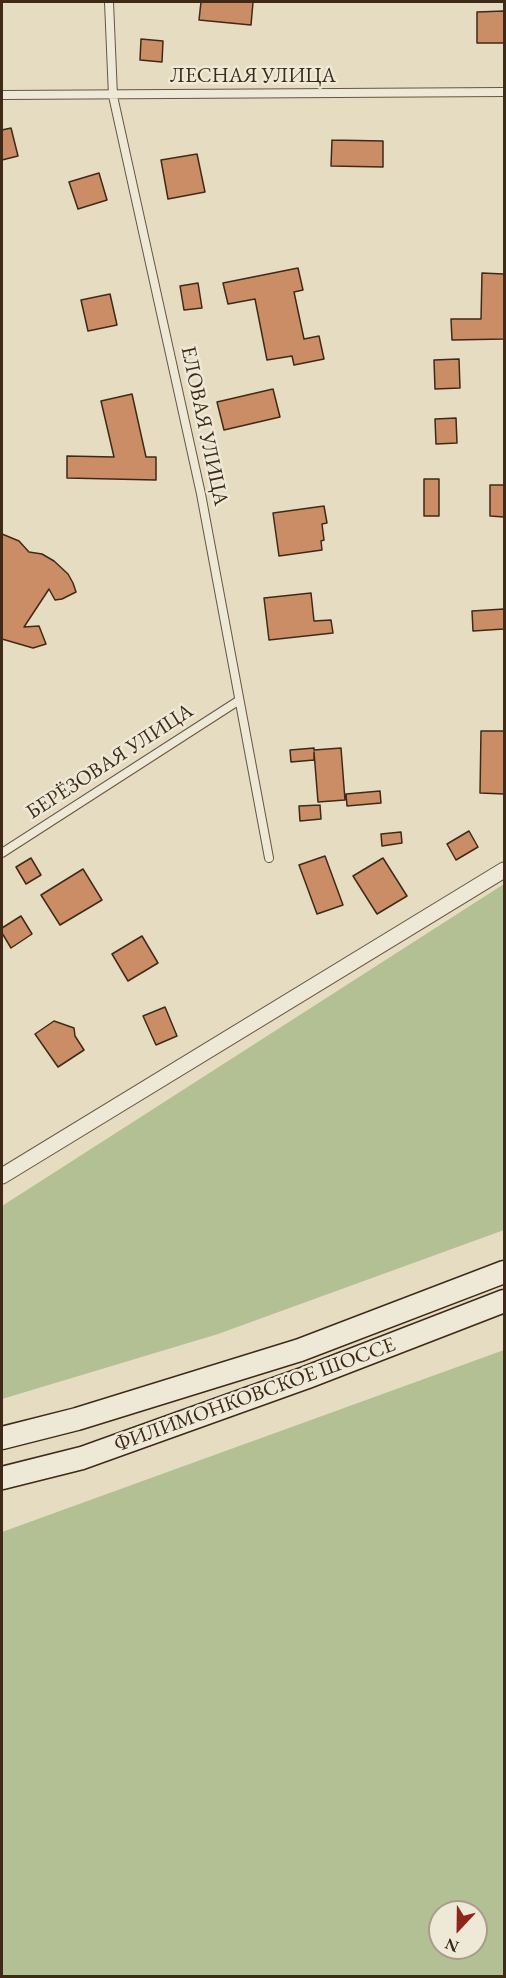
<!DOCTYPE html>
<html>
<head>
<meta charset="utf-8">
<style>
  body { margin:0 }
  #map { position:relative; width:506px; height:1978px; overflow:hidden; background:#e5dcc1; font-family:"EB Garamond",serif }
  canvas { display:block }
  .frame { position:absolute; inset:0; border:3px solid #3f2a18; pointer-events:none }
  .north { position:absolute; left:428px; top:1900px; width:60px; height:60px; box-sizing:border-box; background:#eee8d7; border:2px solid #a89c8b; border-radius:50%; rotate:202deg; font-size:16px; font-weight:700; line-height:24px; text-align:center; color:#3f2a18 }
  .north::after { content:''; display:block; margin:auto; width:21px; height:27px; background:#8f2418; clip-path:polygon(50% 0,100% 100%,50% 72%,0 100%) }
</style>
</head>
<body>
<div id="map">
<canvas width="506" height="1978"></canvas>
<div class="frame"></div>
<div class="north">N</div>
</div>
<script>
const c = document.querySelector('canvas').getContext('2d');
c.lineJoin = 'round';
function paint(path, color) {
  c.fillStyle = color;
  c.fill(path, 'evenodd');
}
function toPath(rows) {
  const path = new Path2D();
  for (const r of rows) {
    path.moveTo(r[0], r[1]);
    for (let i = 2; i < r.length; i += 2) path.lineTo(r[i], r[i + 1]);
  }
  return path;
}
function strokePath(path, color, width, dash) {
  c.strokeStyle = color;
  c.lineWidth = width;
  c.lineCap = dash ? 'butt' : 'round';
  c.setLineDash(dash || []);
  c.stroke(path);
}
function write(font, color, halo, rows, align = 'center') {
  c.font = font + ' "EB Garamond",serif';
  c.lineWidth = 5;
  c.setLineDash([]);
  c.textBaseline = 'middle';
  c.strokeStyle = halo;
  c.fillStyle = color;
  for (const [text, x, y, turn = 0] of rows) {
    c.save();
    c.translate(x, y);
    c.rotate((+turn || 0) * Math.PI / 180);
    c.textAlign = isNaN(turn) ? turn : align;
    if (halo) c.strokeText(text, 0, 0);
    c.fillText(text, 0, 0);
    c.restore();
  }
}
paint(toPath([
  [504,884,504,1230,218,1334,2,1399,2,1206],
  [504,1350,504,1976,2,1976,2,1532],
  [440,1912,476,1912,476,1948,440,1948]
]), '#b3c094');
const building = toPath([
  [201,2,253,2,251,25,199,20,201,2],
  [504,11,504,43,477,43,477,12,504,11],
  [141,39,163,41,162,62,140,60,141,39],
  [11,128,18,156,2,160,2,130,11,128],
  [332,140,383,141,383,167,331,166,332,140],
  [197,154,205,192,168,199,161,160,197,154],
  [99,173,107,200,78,209,69,182,99,173],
  [298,268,303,290,294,292,304,339,319,336,324,359,294,365,292,356,267,360,255,299,228,304,223,283,298,268],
  [482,273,504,274,504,339,452,340,451,319,481,319,482,273],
  [198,283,202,308,184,310,180,286,198,283],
  [110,294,117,325,88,331,81,300,110,294],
  [459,359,460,388,435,389,434,360,459,359],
  [273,389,280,417,224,430,217,402,273,389],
  [132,394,146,457,156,457,156,480,67,478,67,456,114,457,101,401,132,394],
  [456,418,457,443,436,444,435,419,456,418],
  [424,479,439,479,439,516,424,516,424,479],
  [490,485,504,485,504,517,490,516,490,485],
  [324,506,327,523,322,524,324,540,321,541,322,550,279,556,273,513,324,506],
  [2,534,19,541,29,552,42,554,54,561,68,574,73,583,76,592,62,599,55,600,49,589,24,627,39,626,46,644,33,648,2,639,2,534],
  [311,593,314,621,331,620,333,633,269,640,264,598,311,593],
  [504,609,504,629,473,631,472,611,504,609],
  [481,731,504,731,504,794,480,793,481,731],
  [314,748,314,750,341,748,345,800,318,802,314,752,314,760,291,762,290,750,314,748],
  [380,791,381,803,347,806,346,794,380,791],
  [320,805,321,819,300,821,299,806,320,805],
  [469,831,478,847,456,860,447,844,469,831],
  [401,832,402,843,382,846,381,834,401,832],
  [325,856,343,905,317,914,299,865,325,856],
  [31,858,41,875,26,884,16,867,31,858],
  [383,858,407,896,377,914,353,876,383,858],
  [83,869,102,900,60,925,41,895,83,869],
  [21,916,32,934,11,948,2,933,2,928,21,916],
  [142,936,158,963,128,981,112,954,142,936],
  [165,1007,177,1036,156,1045,143,1016,165,1007],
  [54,1021,74,1028,75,1036,84,1050,58,1067,35,1034,54,1021]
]);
paint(building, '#ca8d66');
strokePath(building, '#3f2a18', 1.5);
const lane = toPath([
  [109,2,113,96,201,494,269,858],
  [2,95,504,92],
  [2,853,238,701]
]);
const street = toPath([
  [2,1176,504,870]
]);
const secondary = toPath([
  [2,1438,77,1419,300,1350,504,1272],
  [2,1478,82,1458,305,1378,504,1301]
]);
strokePath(lane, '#685642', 10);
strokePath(street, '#685642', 17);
strokePath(secondary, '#3f2a18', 25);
strokePath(lane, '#eee8d7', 8);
strokePath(street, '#eee8d7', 15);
strokePath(secondary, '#eee8d7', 22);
write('21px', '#3f2a18', '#eee8d7', [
  ["ЛЕСНАЯ УЛИЦА",253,76],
  ["ЕЛОВАЯ УЛИЦА",204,426,78],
  ["БЕРЁЗОВАЯ УЛИЦА",110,762,-33],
  ["ФИЛИМОНКОВСКОЕ ШОССЕ",255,1395,-20]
]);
</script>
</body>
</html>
